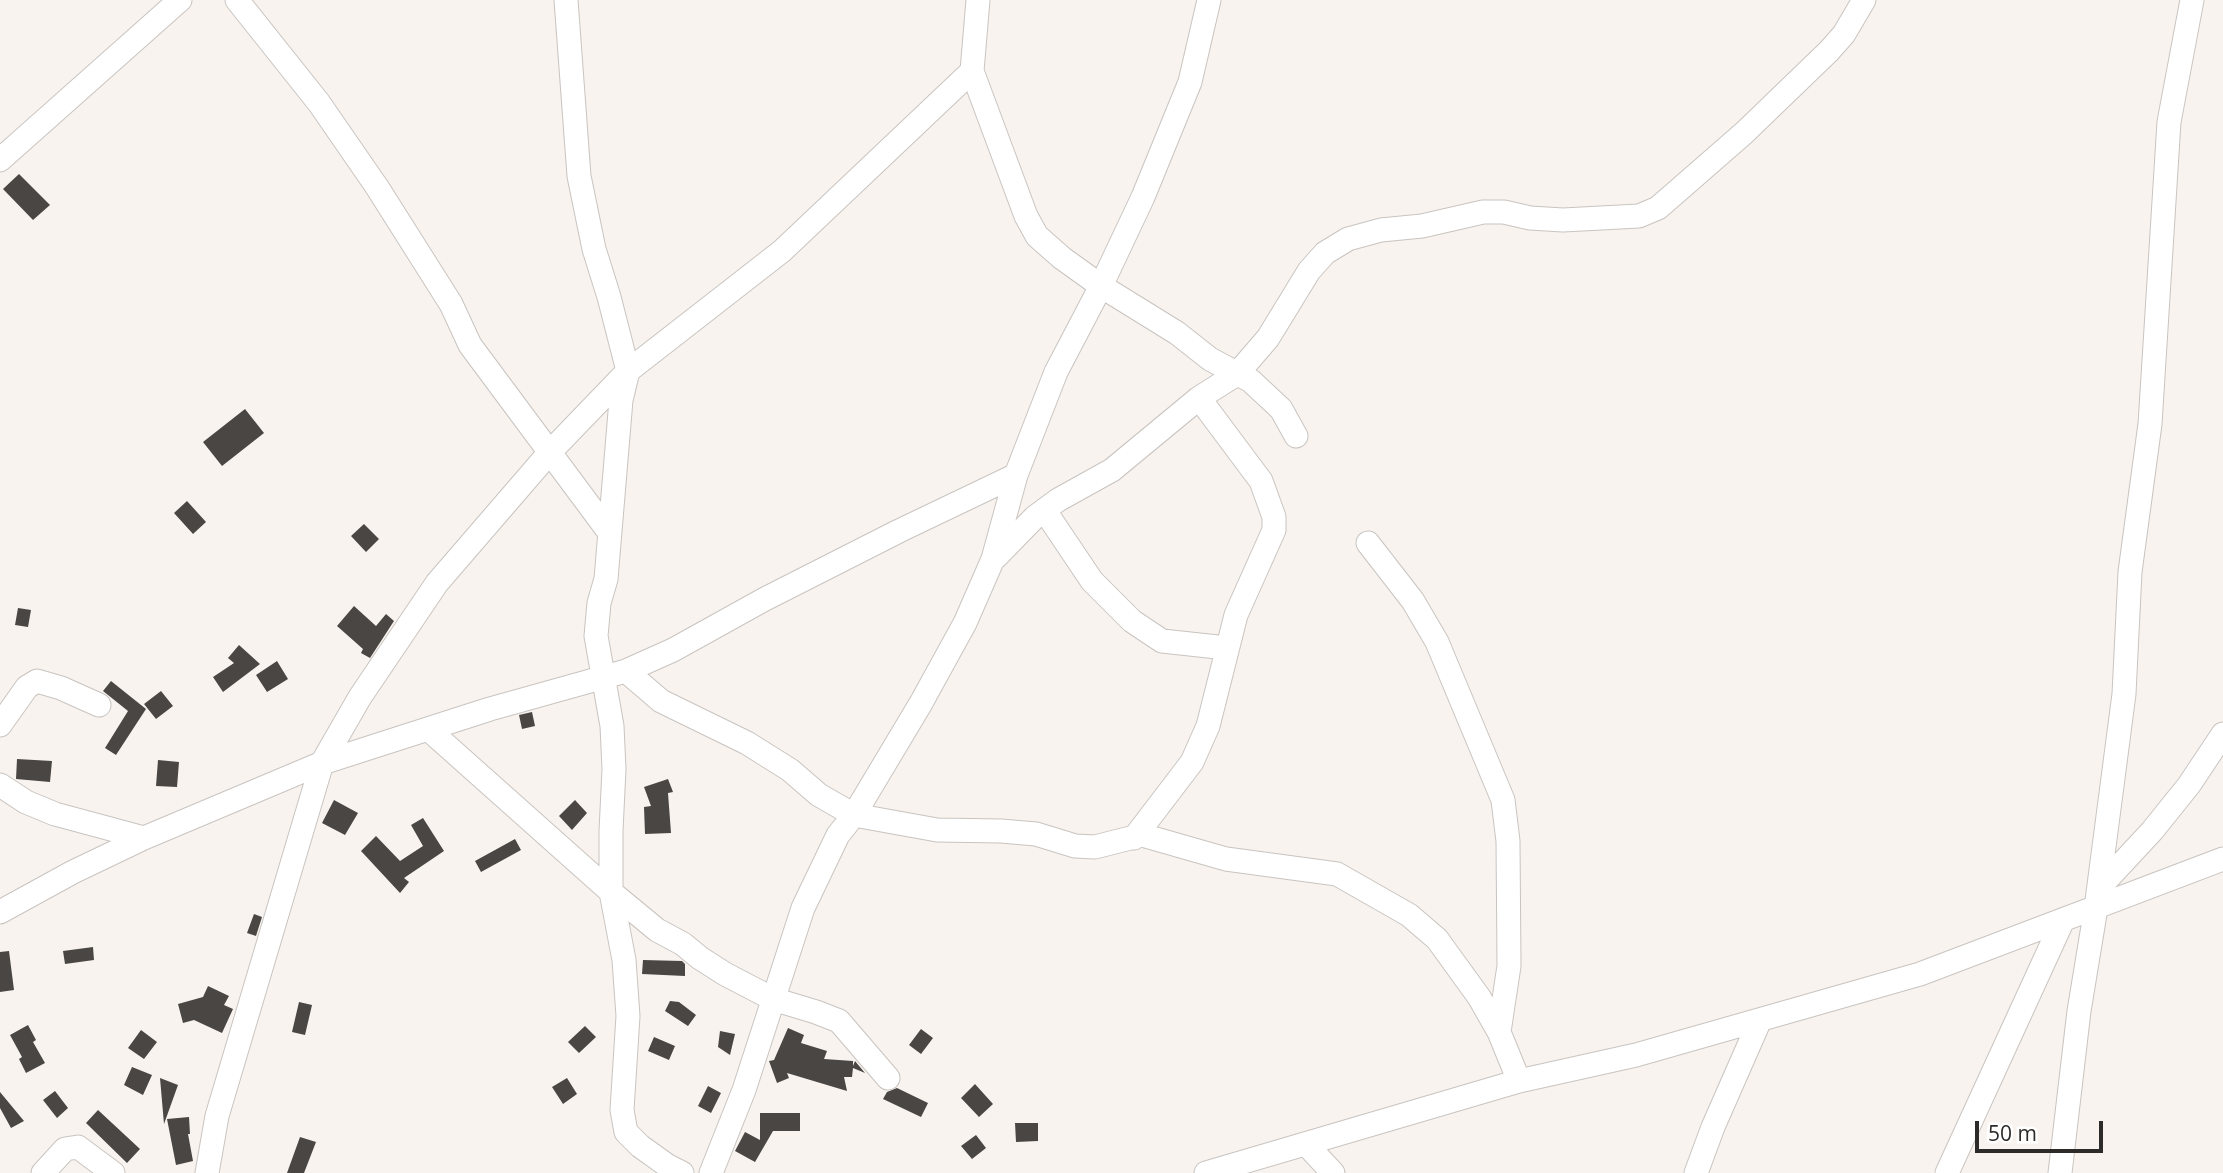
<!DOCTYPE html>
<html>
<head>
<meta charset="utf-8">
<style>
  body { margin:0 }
  #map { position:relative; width:2223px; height:1173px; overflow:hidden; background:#f8f3ee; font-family:"Open Sans",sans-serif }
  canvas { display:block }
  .scale { position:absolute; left:1975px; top:1121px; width:128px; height:32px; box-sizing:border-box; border:4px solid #2c2b29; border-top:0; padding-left:9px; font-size:21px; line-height:24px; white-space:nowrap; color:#2c2b29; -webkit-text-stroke:5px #fff; paint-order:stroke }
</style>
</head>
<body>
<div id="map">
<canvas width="2223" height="1173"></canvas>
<div class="scale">50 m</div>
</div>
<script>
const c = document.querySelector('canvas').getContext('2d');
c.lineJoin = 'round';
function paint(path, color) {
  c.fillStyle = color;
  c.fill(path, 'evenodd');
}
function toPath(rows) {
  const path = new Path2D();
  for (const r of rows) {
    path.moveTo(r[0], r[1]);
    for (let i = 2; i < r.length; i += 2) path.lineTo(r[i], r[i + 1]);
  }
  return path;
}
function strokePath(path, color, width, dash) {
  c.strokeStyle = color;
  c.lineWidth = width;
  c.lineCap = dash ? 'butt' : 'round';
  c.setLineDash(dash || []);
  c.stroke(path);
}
paint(toPath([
  [19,174,50,205,33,220,3,189],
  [245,409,264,433,222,466,203,442],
  [187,501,206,522,193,534,174,513],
  [364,524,379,539,366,552,351,536],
  [354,606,376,626,386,614,394,621,370,658,361,653,363,649,337,626],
  [18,608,31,610,28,627,15,625],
  [239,645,260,664,223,692,213,677,234,663,228,658],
  [277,661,288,679,267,692,256,675],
  [111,681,146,709,116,755,105,748,128,711,103,691],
  [161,691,173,706,156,719,144,704],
  [532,712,535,726,522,729,519,715],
  [17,759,52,761,50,782,16,779],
  [158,760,179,762,177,787,156,786],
  [668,779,673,792,668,793,671,833,645,834,644,807,651,806,644,787],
  [334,800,358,813,345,835,322,823],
  [575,800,587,813,572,830,559,816],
  [423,818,444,851,404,878,409,882,400,893,361,851,376,836,400,861,423,846,411,825],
  [515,839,521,850,481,872,475,861],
  [254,914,262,917,256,936,247,933],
  [93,947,94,960,65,964,63,951],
  [9,951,14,990,0,992,0,952],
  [643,960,682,961,685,964,685,976,642,974],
  [208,986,229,996,224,1005,233,1009,222,1033,194,1020,183,1023,178,1004,203,997],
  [670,1001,679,1002,696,1015,688,1026,665,1011],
  [299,1002,312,1005,305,1035,292,1032],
  [28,1025,36,1040,33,1042,45,1063,26,1073,19,1059,22,1057,10,1035],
  [585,1026,596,1037,579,1053,568,1042],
  [788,1028,804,1035,801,1043,827,1051,824,1059,853,1061,853,1066,855,1061,865,1073,853,1068,852,1077,844,1077,847,1091,787,1073,789,1078,777,1083,769,1061,774,1060],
  [921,1029,933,1038,921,1054,909,1045],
  [141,1030,157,1042,144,1059,128,1048],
  [720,1031,735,1034,730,1055,718,1047],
  [654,1037,675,1046,669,1060,648,1051],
  [132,1067,152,1075,143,1095,124,1085],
  [160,1078,178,1085,164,1124],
  [567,1078,577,1094,563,1104,552,1087],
  [975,1084,993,1104,979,1117,961,1098],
  [708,1086,721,1093,711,1113,698,1106],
  [897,1088,928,1103,921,1117,883,1099,887,1092],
  [55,1091,68,1108,57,1118,43,1100],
  [0,1092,24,1121,11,1128,0,1108],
  [98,1110,140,1149,127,1163,86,1123],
  [760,1113,800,1113,800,1131,773,1131,755,1162,735,1151,745,1132,760,1140],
  [189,1117,190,1134,188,1134,193,1161,176,1165,167,1119],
  [1015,1123,1038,1123,1038,1141,1016,1142],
  [976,1135,986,1148,972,1159,961,1146],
  [300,1137,316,1142,304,1173,287,1173]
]), '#4a4643');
const minor = toPath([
  [237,0,319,103,377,187,451,304,470,345,609,532],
  [566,0,579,176,594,249,609,297,628,371,621,400,606,579,599,603,596,636,612,726,614,769,611,831,611,892,624,960,628,1016,622,1110,626,1132,640,1146,668,1166,682,1173],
  [978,0,972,71,1026,216,1037,236,1062,258,1101,286,1177,333,1210,359,1251,381,1281,409,1296,436],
  [0,160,180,0],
  [1045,511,1092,581,1132,621,1162,641,1227,648],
  [1368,543,1413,601,1437,642,1503,800,1508,841,1509,966,1499,1032],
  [996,557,1035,517,1058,500,1112,470,1199,398,1237,374,1268,338,1309,271,1325,253,1348,239,1381,230,1422,226,1483,212,1504,212,1530,218,1563,220,1639,216,1658,208,1744,133,1829,51,1844,34,1864,0],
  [626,671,661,701,747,743,790,770,819,795,854,815,937,830,1001,831,1036,834,1075,846,1095,847,1142,835,1226,859,1337,874,1409,915,1437,939,1479,997,1499,1032,1519,1081],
  [0,725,27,687,37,681,61,688,99,705],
  [428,729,611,892,657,930,683,944,700,958,725,974,773,999,816,1012,839,1021,888,1078],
  [0,785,26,802,55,814,144,838],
  [1134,838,1192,762,1208,726,1236,615,1274,530,1274,517,1261,481,1199,398],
  [2099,888,2152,831,2189,785,2223,734],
  [0,912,73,872,144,838,322,763,490,709,626,671,673,650,765,599,899,531,1016,475],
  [1306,1144,1333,1173],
  [43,1173,65,1149,78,1147,113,1173],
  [207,1173,217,1116,322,763,360,697,437,583,550,452,628,371,782,251,972,71],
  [711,1173,744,1090,803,908,838,835,854,815,921,703,965,623,993,559,1016,475,1056,372,1101,286,1143,197,1190,82,1209,0],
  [1206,1173,1519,1081,1636,1055,1920,974,2223,859],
  [1696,1173,1713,1127,1760,1020],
  [1947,1173,2063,920],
  [2060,1173,2079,1011,2096,908,2124,694,2130,572,2150,424,2169,122,2192,0]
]);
strokePath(minor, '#c9c4c0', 25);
strokePath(minor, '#fff', 23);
</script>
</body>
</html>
